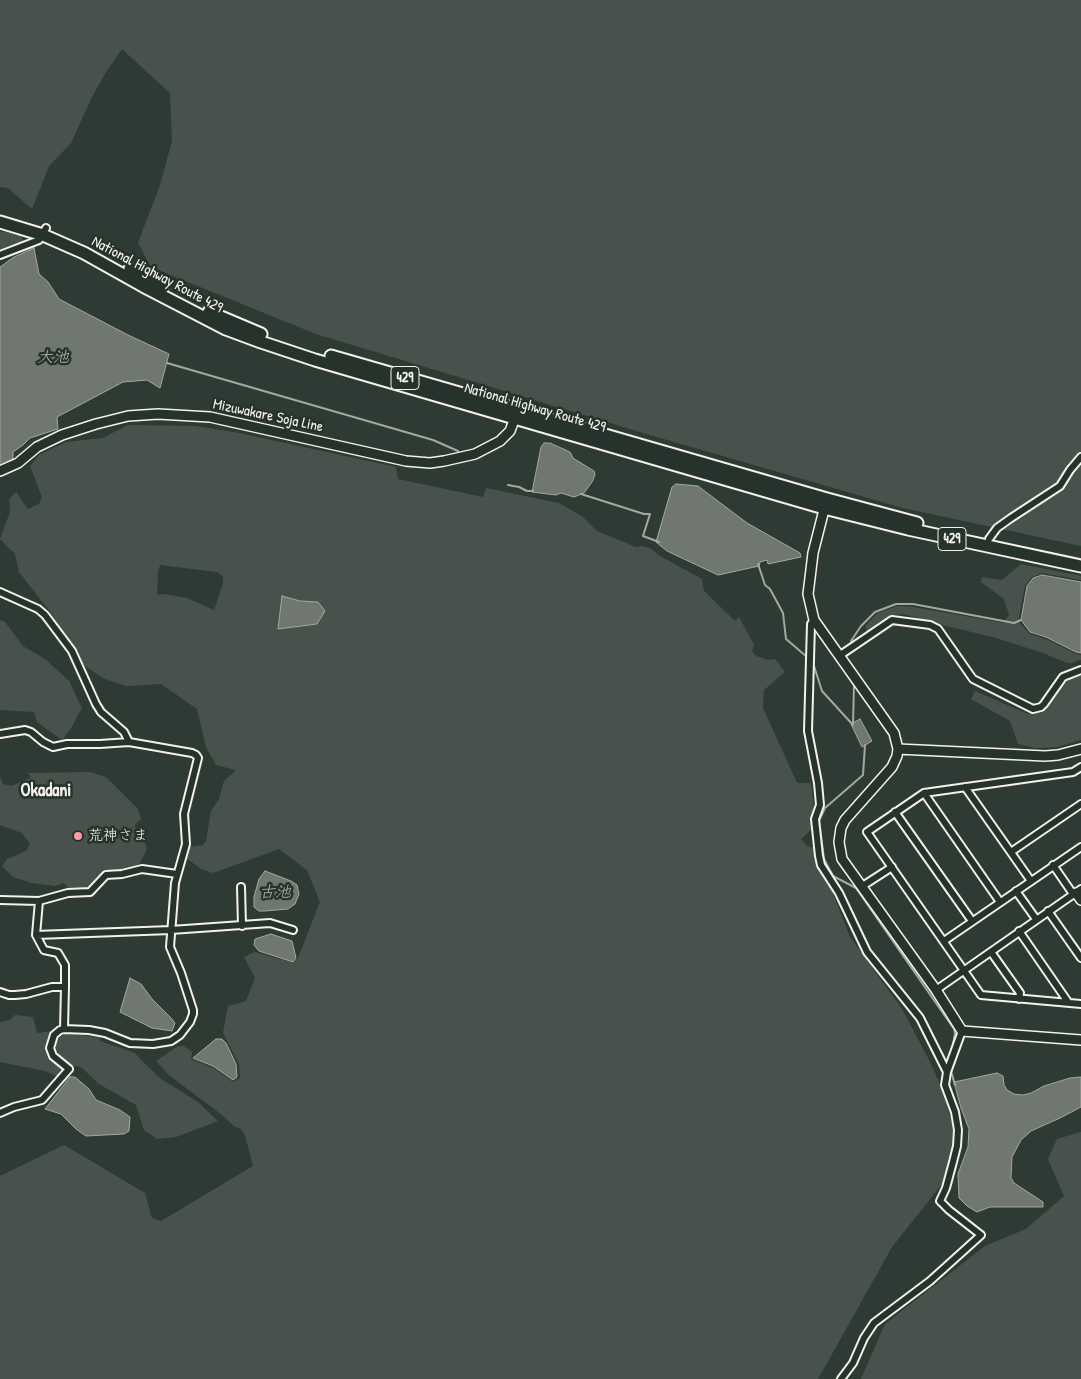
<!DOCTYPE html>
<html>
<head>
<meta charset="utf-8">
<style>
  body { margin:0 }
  canvas { display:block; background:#2e3b34 }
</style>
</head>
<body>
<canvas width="1081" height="1379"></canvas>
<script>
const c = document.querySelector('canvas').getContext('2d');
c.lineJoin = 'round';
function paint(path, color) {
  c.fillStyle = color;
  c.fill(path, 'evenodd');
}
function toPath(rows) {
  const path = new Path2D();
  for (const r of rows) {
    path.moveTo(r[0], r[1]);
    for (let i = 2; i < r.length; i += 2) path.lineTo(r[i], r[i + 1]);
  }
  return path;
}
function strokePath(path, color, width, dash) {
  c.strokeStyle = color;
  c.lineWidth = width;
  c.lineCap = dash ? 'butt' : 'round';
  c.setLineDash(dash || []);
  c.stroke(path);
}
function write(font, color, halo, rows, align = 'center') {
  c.font = font + ' "Patrick Hand","Klee One",sans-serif';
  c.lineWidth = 5;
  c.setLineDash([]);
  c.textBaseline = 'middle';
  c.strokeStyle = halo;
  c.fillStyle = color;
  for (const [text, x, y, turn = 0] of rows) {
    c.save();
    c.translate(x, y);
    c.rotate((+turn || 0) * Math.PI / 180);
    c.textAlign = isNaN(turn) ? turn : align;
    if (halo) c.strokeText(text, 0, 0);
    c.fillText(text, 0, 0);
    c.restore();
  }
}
paint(toPath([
  [0,0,1081,0,1081,546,903,508,650,435,316,334,151,267,138,243,160,185,172,141,170,93,122,49,106,72,92,97,71,143,49,166,32,209,8,188,0,187],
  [0,231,21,236,23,241,0,250],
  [128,425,195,426,239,433,396,467,398,479,483,497,486,488,559,503,583,517,597,531,636,547,642,546,650,548,660,556,702,579,704,591,735,621,739,617,754,645,752,651,756,656,769,660,775,659,785,672,764,690,763,708,797,783,811,783,814,809,812,829,801,839,807,846,815,848,850,937,902,1009,929,1060,940,1084,953,1127,953,1144,942,1184,892,1247,818,1379,0,1379,0,1176,64,1145,145,1193,152,1218,161,1221,253,1166,245,1135,242,1130,234,1126,217,1111,170,1076,156,1061,178,1046,184,1046,192,1052,191,1059,213,1068,233,1082,240,1078,239,1064,223,1033,228,1006,246,1001,255,978,244,957,255,952,293,963,298,958,320,902,307,870,279,849,213,873,201,869,186,858,189,847,203,845,206,841,211,811,219,799,224,781,236,770,216,765,206,747,197,709,161,684,127,686,105,679,85,666,51,613,19,572,15,554,0,539,10,512,9,499,16,492,28,509,39,504,42,497,30,466,39,455,66,442,103,438],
  [160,565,217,572,223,576,223,584,214,610,187,598,163,594,157,595,158,572],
  [282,597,300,601,318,602,324,611,317,624,278,629],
  [1021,564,1081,576,1081,580,1042,573,1032,577,1025,585,1019,617,1020,624,1030,634,1046,639,1076,654,1081,655,1081,660,1078,660,1073,663,1067,663,1043,653,993,637,942,625,904,614,892,615,868,631,866,630,866,625,878,613,897,606,913,607,1004,623,1009,615,1004,599,981,582,982,577,1002,580],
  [0,620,5,622,23,646,45,659,69,681,82,708,70,730,62,740,37,722,34,712,0,710],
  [1081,676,1081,740,1057,747,1035,748,1018,744,1010,721,971,699,975,691,1028,714,1042,712,1060,685,1075,677],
  [90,772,106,777,138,809,141,819,135,824,136,834,145,843,147,849,140,863,134,867,123,871,105,872,90,889,70,890,64,883,55,886,32,883,13,877,2,866,7,859,26,851,30,844,22,833,0,825,0,777,3,784,12,786,31,777,28,773],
  [15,1015,33,1017,37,1033,53,1031,47,1048,50,1057,65,1069,59,1077,45,1071,0,1062,0,1022,10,1020],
  [67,1033,100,1038,100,1041,135,1053,139,1058,161,1079,198,1102,218,1121,176,1137,157,1139,144,1130,136,1105,99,1084,81,1067,71,1065,59,1055,55,1046,56,1041,62,1035],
  [1081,1132,1081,1379,861,1379,885,1324,985,1246,1026,1229,1064,1196,1048,1159,1057,1139]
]), '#48524c');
const water = toPath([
  [34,248,39,274,48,282,59,299,128,335,169,354,160,388,147,380,123,382,57,417,58,429,30,438,23,445,13,452,13,460,0,466,0,267,14,257,34,248],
  [544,443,550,443,570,452,573,458,594,471,595,475,592,482,584,493,574,497,561,493,556,495,532,492,541,447,544,443],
  [676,484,698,486,747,523,800,553,801,557,768,564,767,560,760,562,759,566,718,575,667,551,656,542,672,487,676,484],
  [1042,575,1081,582,1081,653,1076,652,1046,637,1030,632,1021,620,1027,586,1033,578,1042,575],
  [282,596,300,601,318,602,325,611,317,624,278,629,282,596],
  [860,719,872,741,862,747,851,724,860,719],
  [265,871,291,881,297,885,299,894,295,904,288,909,265,911,259,911,254,907,254,897,259,879,265,871],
  [271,934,292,941,296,958,293,962,259,951,254,945,255,939,271,934],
  [130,978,141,984,152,999,171,1018,175,1023,172,1031,152,1028,120,1012,130,978],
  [216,1039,222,1039,226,1043,236,1064,237,1077,233,1080,213,1066,193,1058,216,1039],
  [997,1073,1003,1076,1004,1085,1007,1090,1014,1094,1023,1095,1031,1093,1044,1086,1070,1078,1081,1077,1081,1107,1062,1117,1031,1131,1021,1140,1012,1157,1011,1178,1014,1183,1043,1202,1043,1207,990,1207,977,1212,967,1206,959,1198,958,1174,968,1147,969,1129,961,1108,954,1082,997,1073],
  [70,1077,75,1077,89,1089,96,1100,120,1110,130,1117,129,1131,124,1134,86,1136,76,1129,61,1114,45,1109,70,1077]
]);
paint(water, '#6f7770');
strokePath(water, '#a4a8a0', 1);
strokePath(toPath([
  [167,363,433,440,458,451],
  [508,485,519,487,527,491,533,491],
  [581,494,644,514,650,514,643,536,659,542],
  [758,564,765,585,770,589,783,613,786,639,807,657],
  [851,641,861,626,875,612,896,604,913,604,1014,623,1021,620],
  [814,666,822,691,853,725],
  [853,724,854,685],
  [865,745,863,775,825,808,819,821,824,859,833,876,856,888,954,1029,955,1034,951,1054],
  [951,1071,955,1085]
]), '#a4a8a0', 2);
const street = toPath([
  [0,255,39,240,46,228],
  [989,539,997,528,1011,518,1060,486,1070,470,1081,457],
  [0,592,38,609,45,615,72,651,96,704,101,712,124,732,129,742],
  [814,620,811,624,808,731,818,783,820,805,815,819,819,856,821,865,839,893,867,952,920,1018,947,1072],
  [839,656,892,620,930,625,938,629,973,679,1033,709,1041,707,1044,704,1063,677,1081,670],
  [0,734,25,730,31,732,43,742,53,747,67,744,100,744,129,742,192,753,196,755,198,758,184,814,186,844,175,883,170,947,181,973,193,1010,193,1014,190,1022,180,1035,171,1041,153,1044,130,1043,105,1033,89,1030,64,1029,60,1030,54,1035,50,1048,53,1056,69,1069,42,1100,14,1107,0,1113],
  [1081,767,1073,772,924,793,867,832,981,995,1081,1004],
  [965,787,1031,881],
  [924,793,1000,902],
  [895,812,972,921],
  [1011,852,1081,804],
  [1053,865,1073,894],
  [241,887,242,926],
  [861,887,892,867],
  [1016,891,1036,919],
  [0,900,39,901,68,893,90,892,106,875,122,874,142,869,177,874],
  [1048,911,1081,958],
  [1019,931,1068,1002],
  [36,935,171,930,270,923,293,930],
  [944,941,1081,847],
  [991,952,1020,993,1019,999],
  [936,990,1081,889],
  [0,992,9,995,15,995,26,994,52,987,65,987,65,965,58,953,44,950,36,935,39,901],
  [64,1029,65,987],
  [841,1379,853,1363,864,1338,874,1323,930,1281,981,1235,949,1210,940,1201,946,1188,953,1162,957,1146,958,1130,955,1112,945,1085,947,1072,962,1031]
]);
const secondary = toPath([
  [0,471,18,463,37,447,62,435,96,424,128,416,158,414,210,417,406,461,430,463,444,461,475,454,500,441,510,431,517,412],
  [826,502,813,553,810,578,808,594,814,620,894,733,898,749,897,756,892,767,845,820,841,828,839,842,842,859,936,990,962,1031,1081,1040],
  [898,749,1045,756,1058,755,1081,749],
  [1076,893,1081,900]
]);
const highway = toPath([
  [0,222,43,235,84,253,143,286,226,329,261,342,315,360,824,508,908,529,1081,566],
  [130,269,162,287],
  [209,312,261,334],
  [331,356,827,499,917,523]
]);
strokePath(street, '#f4f1e8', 10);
strokePath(secondary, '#f4f1e8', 12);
strokePath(highway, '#f4f1e8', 15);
strokePath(street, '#26332d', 6);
strokePath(secondary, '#26332d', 9);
strokePath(highway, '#26332d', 11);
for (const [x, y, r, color] of [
  [78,836,5,"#ff9aa2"]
]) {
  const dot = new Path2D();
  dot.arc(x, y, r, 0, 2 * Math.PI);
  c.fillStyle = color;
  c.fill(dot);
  strokePath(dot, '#26332d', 2);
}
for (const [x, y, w] of [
  [405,378,28],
  [952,539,28]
]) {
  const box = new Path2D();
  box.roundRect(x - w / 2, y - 11.5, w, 23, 4);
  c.fillStyle = '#26332d';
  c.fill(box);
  strokePath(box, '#f4f1e8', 1);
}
write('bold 14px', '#f4f1e8', null, [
  ["429",405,378],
  ["429",952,539]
]);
write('15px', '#f4f1e8', '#26332d', [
  ["National Highway Route 429",157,275,28],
  ["National Highway Route 429",535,408,16],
  ["Mizuwakare Soja Line",268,416,12]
]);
write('15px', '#f4f1e8', '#26332d', [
  ["荒神さま",88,836]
], 'left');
write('italic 16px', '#b8bab2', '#26332d', [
  ["大池",53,358],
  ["古池",275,893]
]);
write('bold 18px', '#f4f1e8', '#26332d', [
  ["Okadani",46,791]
]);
</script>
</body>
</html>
